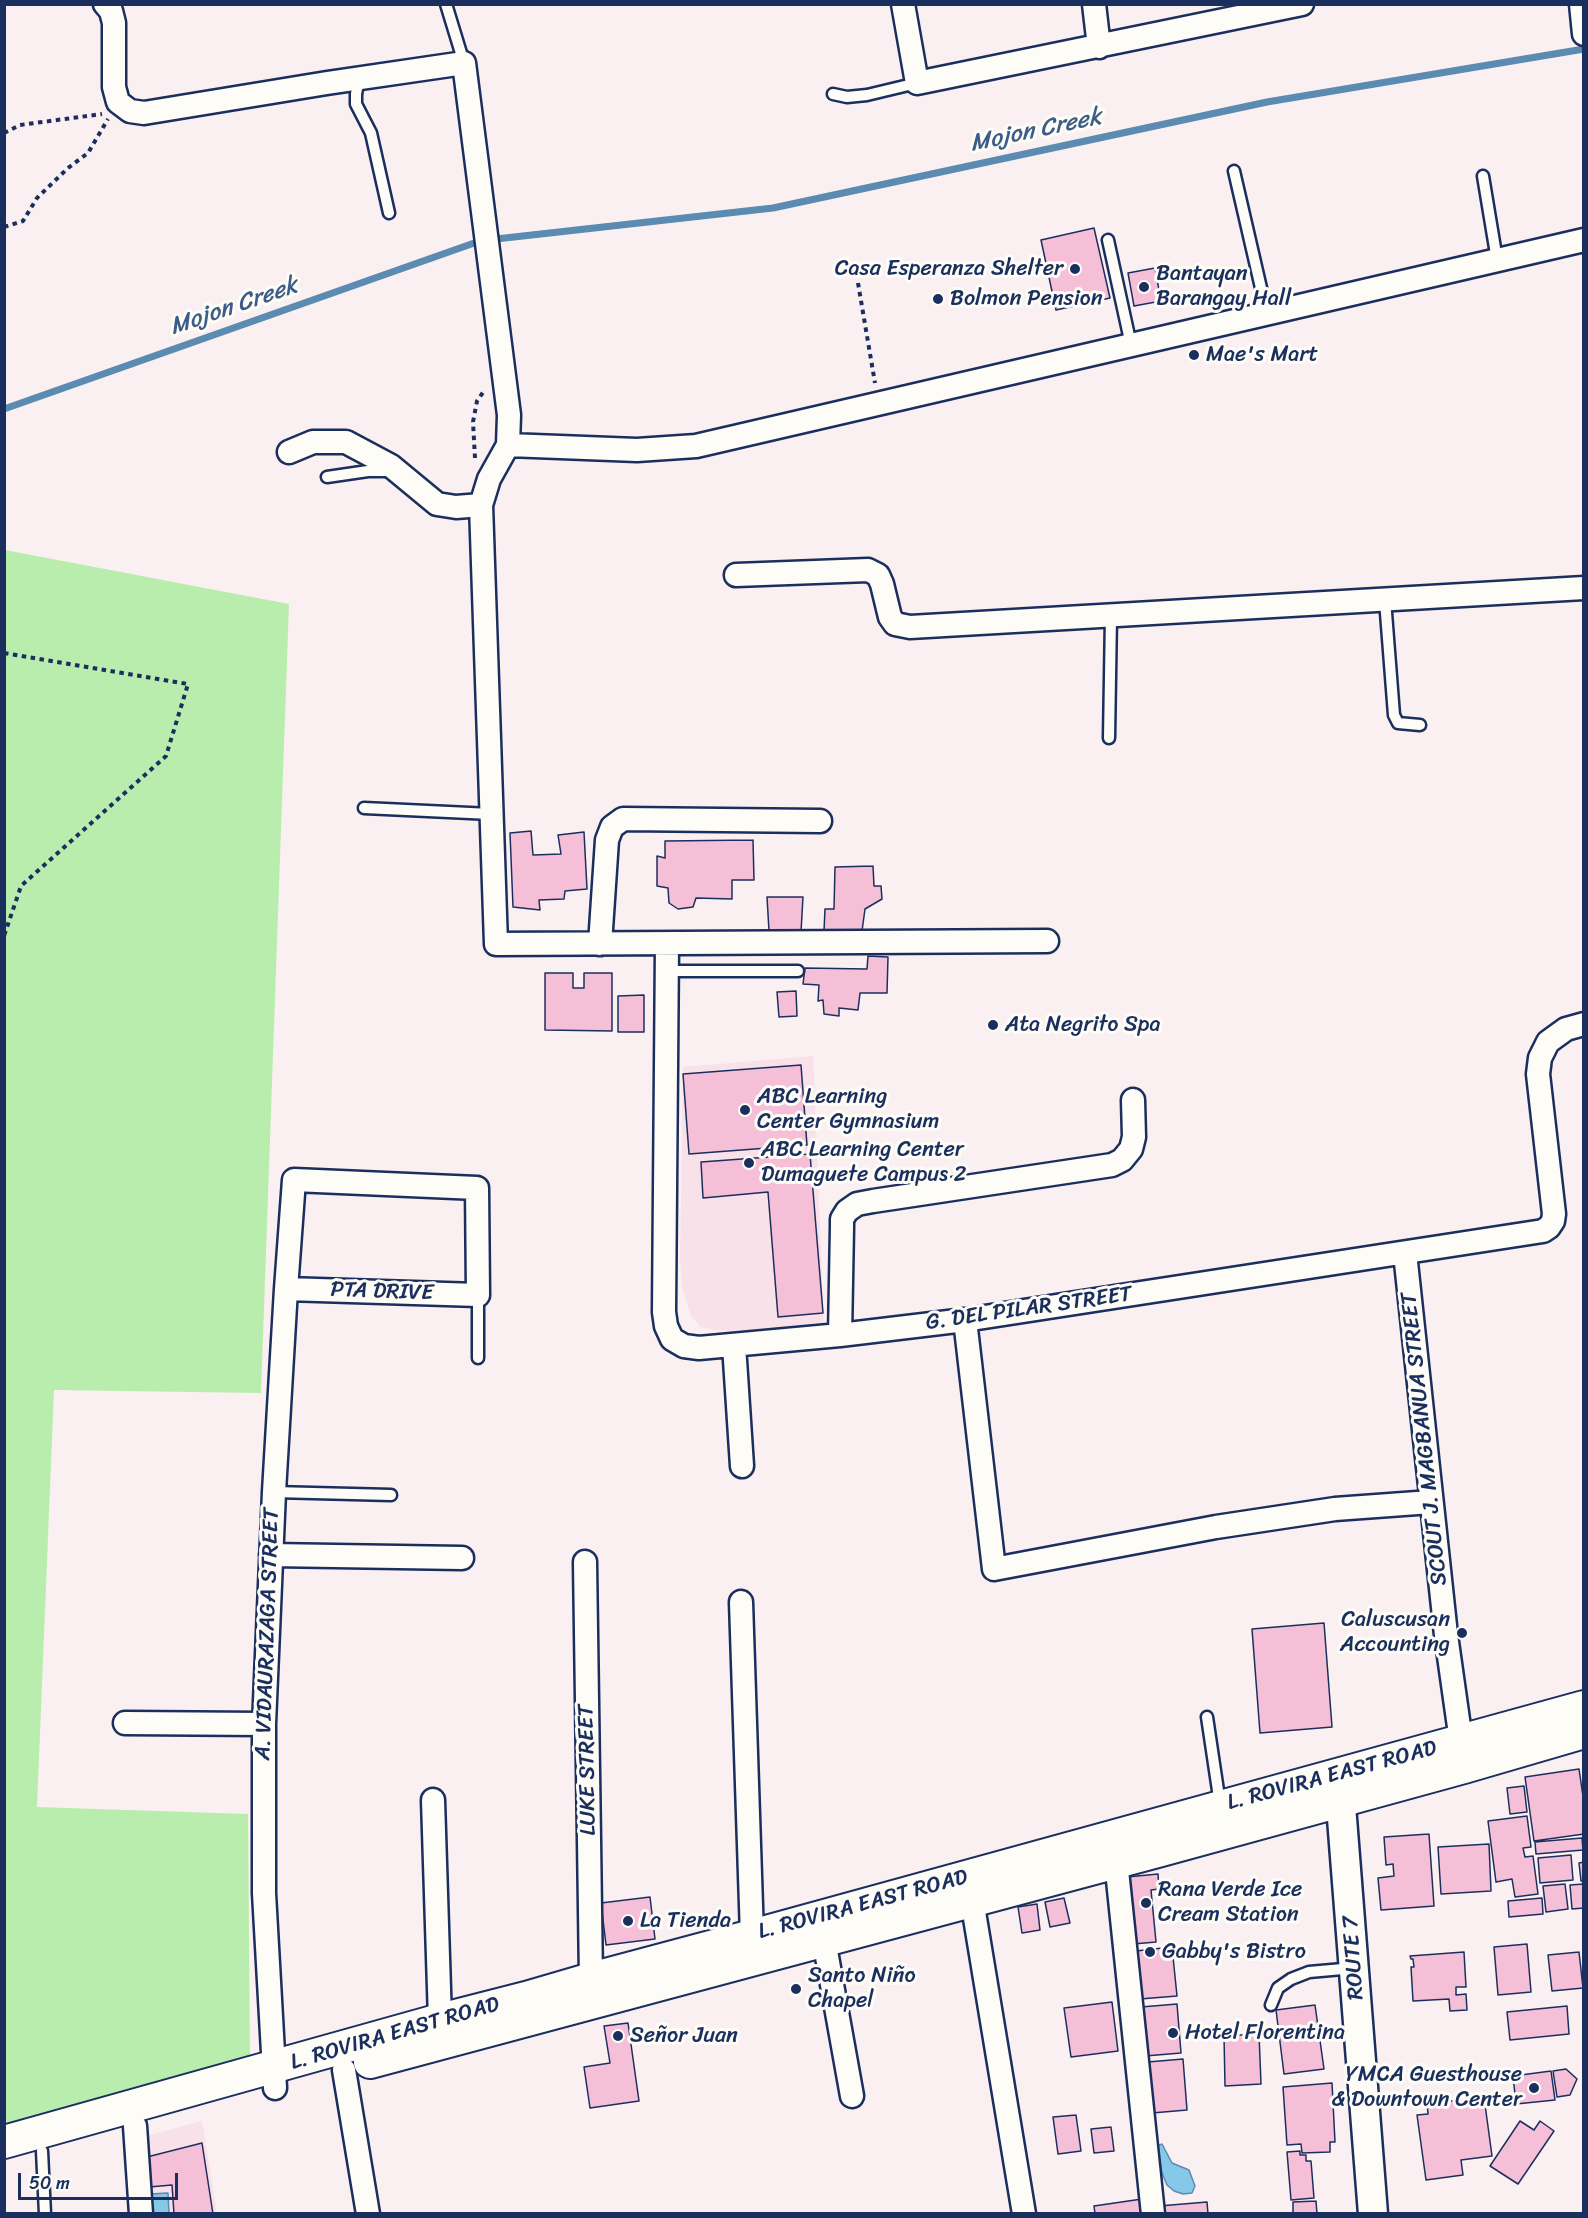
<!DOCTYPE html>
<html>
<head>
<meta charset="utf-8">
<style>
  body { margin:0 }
  #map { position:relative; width:1588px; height:2218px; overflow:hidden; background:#fbf0f1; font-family:Sriracha,sans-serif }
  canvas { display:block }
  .frame { position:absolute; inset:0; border:6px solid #1b2f5e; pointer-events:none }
  .scale { position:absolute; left:18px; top:2173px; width:160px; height:27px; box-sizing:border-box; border:3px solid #1b2f5e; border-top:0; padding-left:8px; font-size:18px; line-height:21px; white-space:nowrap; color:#1b2f5e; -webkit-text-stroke:4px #fdfcf7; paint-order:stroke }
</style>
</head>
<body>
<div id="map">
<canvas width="1588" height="2218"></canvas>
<div class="frame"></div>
<div class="scale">50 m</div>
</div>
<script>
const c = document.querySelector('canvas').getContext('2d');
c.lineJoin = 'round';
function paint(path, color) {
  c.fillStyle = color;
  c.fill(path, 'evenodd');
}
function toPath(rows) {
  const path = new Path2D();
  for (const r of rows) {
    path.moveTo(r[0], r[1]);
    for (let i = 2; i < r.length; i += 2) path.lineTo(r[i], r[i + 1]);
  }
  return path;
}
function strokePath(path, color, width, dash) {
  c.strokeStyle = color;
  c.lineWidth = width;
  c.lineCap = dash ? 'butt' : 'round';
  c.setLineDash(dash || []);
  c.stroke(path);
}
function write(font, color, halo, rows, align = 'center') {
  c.font = font + ' Sriracha,sans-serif';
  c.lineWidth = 6;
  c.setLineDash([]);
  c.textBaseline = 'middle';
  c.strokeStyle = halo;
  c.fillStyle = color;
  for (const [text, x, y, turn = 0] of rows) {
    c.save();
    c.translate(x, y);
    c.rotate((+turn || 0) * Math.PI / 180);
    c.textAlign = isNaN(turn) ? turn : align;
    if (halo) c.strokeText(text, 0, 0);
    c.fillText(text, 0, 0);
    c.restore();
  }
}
paint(toPath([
  [813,1056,824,1325,731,1331,714,1330,701,1327,691,1316,682,1288,680,1258,683,1067],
  [202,2121,217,2213,147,2213,142,2137]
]), '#f9e1e9');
paint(toPath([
  [5,550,289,604,261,1393,54,1390,37,1807,248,1814,250,2060,5,2127]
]), '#b9edae');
const water = toPath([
  [1162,2144,1172,2163,1189,2170,1195,2186,1192,2193,1183,2194,1174,2191,1167,2185,1162,2173,1157,2146,1162,2144],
  [168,2193,169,2213,151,2213,150,2194,168,2193]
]);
paint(water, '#86c8e7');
strokePath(water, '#5b8bb0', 1.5);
strokePath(toPath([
  [496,239,773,208,1267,102,1584,49],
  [4,409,477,242]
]), '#5b8bb0', 7);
const building = toPath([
  [1094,228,1110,298,1056,310,1041,240,1094,228],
  [1155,268,1161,301,1134,306,1128,273,1155,268],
  [531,831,533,855,561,854,558,835,584,832,587,889,565,891,564,899,539,900,540,910,513,907,510,833,531,831],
  [753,840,754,880,732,880,732,899,696,898,693,907,678,909,669,903,668,888,657,886,657,856,665,858,665,841,753,840],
  [873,866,874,886,881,886,882,899,865,909,862,931,824,931,825,909,834,909,835,867,873,866],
  [767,897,803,897,801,932,769,931,767,897],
  [868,956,888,957,887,993,860,993,858,1010,839,1008,839,1016,824,1014,823,1000,818,1001,819,985,803,984,805,968,867,969,868,956],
  [545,973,573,973,573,988,584,988,584,973,612,973,612,1031,545,1030,545,973],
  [796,991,797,1016,779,1017,777,992,796,991],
  [644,995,644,1032,618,1032,618,996,644,995],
  [801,1065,807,1145,689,1154,683,1074,801,1065],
  [810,1154,823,1313,778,1317,768,1192,703,1198,701,1162,810,1154],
  [1324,1623,1332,1727,1260,1733,1252,1629,1324,1623],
  [1579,1769,1584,1803,1584,1834,1534,1841,1525,1777,1579,1769],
  [1524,1786,1527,1812,1510,1814,1507,1788,1524,1786],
  [1527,1816,1531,1847,1523,1848,1525,1857,1533,1856,1538,1894,1515,1897,1512,1879,1496,1882,1488,1821,1527,1816],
  [1429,1834,1434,1906,1381,1910,1378,1878,1394,1876,1393,1864,1386,1865,1384,1837,1429,1834],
  [1582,1838,1583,1850,1536,1854,1535,1842,1582,1838],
  [1489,1844,1491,1891,1441,1894,1438,1847,1489,1844],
  [1571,1855,1573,1880,1540,1883,1538,1858,1571,1855],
  [1584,1862,1584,1880,1581,1881,1579,1863,1584,1862],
  [1158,1874,1159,1889,1151,1890,1156,1942,1133,1944,1127,1877,1158,1874],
  [1565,1884,1568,1909,1546,1912,1543,1886,1565,1884],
  [1584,1884,1584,1908,1572,1909,1570,1885,1584,1884],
  [650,1897,655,1939,606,1945,601,1903,650,1897],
  [1064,1898,1070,1923,1050,1927,1045,1902,1064,1898],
  [1542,1898,1543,1914,1509,1917,1508,1901,1542,1898],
  [1037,1904,1040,1930,1022,1933,1018,1907,1037,1904],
  [1527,1944,1531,1992,1498,1995,1494,1947,1527,1944],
  [1172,1947,1177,1996,1140,1999,1136,1951,1172,1947],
  [1464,1952,1466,1987,1456,1987,1456,1995,1466,1994,1467,2010,1450,2011,1449,1999,1413,2001,1411,1967,1414,1967,1413,1959,1411,1959,1410,1956,1464,1952],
  [1579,1952,1583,1988,1552,1991,1548,1955,1579,1952],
  [1112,2002,1118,2051,1071,2057,1064,2008,1112,2002],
  [1177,2004,1181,2053,1145,2056,1141,2007,1177,2004],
  [1315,2005,1324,2069,1284,2074,1276,2010,1315,2005],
  [1567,2006,1569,2034,1510,2040,1507,2012,1567,2006],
  [628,2023,639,2101,590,2108,584,2067,610,2063,604,2026,628,2023],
  [1259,2034,1261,2084,1225,2086,1224,2036,1259,2034],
  [1183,2059,1187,2110,1152,2113,1148,2062,1183,2059],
  [1566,2069,1577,2079,1570,2095,1557,2097,1553,2071,1566,2069],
  [1551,2071,1555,2100,1516,2104,1513,2076,1551,2071],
  [1332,2083,1335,2142,1330,2142,1330,2152,1302,2153,1301,2144,1287,2145,1283,2087,1332,2083],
  [1484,2097,1492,2156,1461,2160,1463,2175,1426,2180,1417,2115,1428,2114,1427,2104,1484,2097],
  [1076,2115,1081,2151,1058,2154,1053,2117,1076,2115],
  [1520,2121,1534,2130,1540,2121,1554,2131,1518,2184,1490,2166,1520,2121],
  [1111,2127,1114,2151,1094,2153,1091,2129,1111,2127],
  [202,2143,213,2214,174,2214,172,2185,149,2187,147,2157,202,2143],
  [1300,2151,1300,2155,1306,2155,1306,2161,1311,2161,1314,2198,1291,2200,1287,2152,1300,2151],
  [1142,2199,1144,2214,1095,2214,1094,2206,1142,2199],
  [1316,2201,1317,2214,1293,2214,1293,2202,1316,2201],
  [1207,2202,1208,2214,1160,2214,1159,2206,1207,2202]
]);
paint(building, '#f5bfd7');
strokePath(building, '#1b2f5e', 1.5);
const service = toPath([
  [446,4,464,63],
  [359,78,356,94,356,104,371,133,389,213],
  [833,94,847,97,867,95,917,83],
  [1234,171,1267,314],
  [1483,176,1497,260],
  [1108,240,1131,345],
  [327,477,368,471,389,471],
  [1385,600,1394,715,1398,723,1420,725],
  [1109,738,1111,616],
  [364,808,491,814],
  [667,971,798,971],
  [478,1295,478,1358],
  [274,1492,391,1495],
  [1207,1717,1220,1804],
  [1271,2005,1278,1988,1291,1979,1309,1972,1354,1968],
  [42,2151,45,2214]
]);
const minor = toPath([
  [105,4,111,11,114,23,114,87,118,102,130,111,144,113,327,83,464,63,509,415,508,445,489,479,481,505,496,944,1047,941],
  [903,4,917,83,1302,4],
  [1094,4,1099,47],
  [1581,4,1584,34],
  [508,445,637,450,696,446,1584,240],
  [289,452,313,442,346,442,391,466,437,504,456,507,481,505],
  [736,575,868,570,878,575,882,584,890,617,895,624,910,627,1584,588],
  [600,944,607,840,612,827,623,819,820,821],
  [667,944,664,1312,666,1326,672,1339,684,1346,699,1348,840,1335,965,1320,1543,1231,1549,1227,1553,1221,1554,1214,1538,1074,1540,1058,1548,1042,1566,1029,1584,1024],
  [1405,1253,1446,1635,1463,1755],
  [965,1320,994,1569,1216,1527,1335,1509,1431,1502],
  [840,1335,842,1227,842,1219,847,1211,857,1204,873,1201,1112,1165,1122,1160,1131,1149,1134,1137,1133,1100],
  [734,1345,742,1466],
  [271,1555,462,1558],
  [585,1562,591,1979],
  [741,1602,752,1936],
  [125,1723,264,1724],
  [433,1800,440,2020],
  [1116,1861,1153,2214],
  [972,1900,1024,2214],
  [824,1940,852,2096],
  [344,2070,368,2214],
  [275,2088,264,1893,264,1724,274,1492,286,1289,294,1180,477,1188,478,1295,286,1289],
  [135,2126,141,2214]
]);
const tertiary = toPath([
  [1339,1780,1373,2214]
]);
const secondary = toPath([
  [370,2062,1161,1850,1464,1767,1584,1732],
  [4,2142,440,2020,526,1998,591,1979,752,1936,1584,1707]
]);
strokePath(service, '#1b2f5e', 15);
strokePath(minor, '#1b2f5e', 27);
strokePath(tertiary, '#1b2f5e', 33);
strokePath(secondary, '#1b2f5e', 36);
strokePath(toPath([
  [4,133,20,125,102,114],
  [4,227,23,221,37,198,68,168,88,153,108,119],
  [858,283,875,383],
  [475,458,473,422,477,401,484,391],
  [4,653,188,684,166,756,21,886,4,936]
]), '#1b2f5e', 4, [4.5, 4.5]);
strokePath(service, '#fdfcf7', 10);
strokePath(minor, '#fdfcf7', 22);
strokePath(tertiary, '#fdfcf7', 28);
strokePath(secondary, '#fdfcf7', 32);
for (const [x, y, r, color] of [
  [1075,269,6,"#1b2f5e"],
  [1144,287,6,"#1b2f5e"],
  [938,299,6,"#1b2f5e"],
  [1194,355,6,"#1b2f5e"],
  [993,1025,6,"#1b2f5e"],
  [745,1110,6,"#1b2f5e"],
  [749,1163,6,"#1b2f5e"],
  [1462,1633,6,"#1b2f5e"],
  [1146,1903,6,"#1b2f5e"],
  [628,1921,6,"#1b2f5e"],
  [1150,1952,6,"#1b2f5e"],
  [796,1989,6,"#1b2f5e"],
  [1173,2033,6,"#1b2f5e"],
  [618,2036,6,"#1b2f5e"],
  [1534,2088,6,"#1b2f5e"]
]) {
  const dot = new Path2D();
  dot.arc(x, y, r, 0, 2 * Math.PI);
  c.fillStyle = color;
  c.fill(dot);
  strokePath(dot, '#fdfcf7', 2);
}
write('22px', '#1b2f5e', '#fdfcf7', [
  ["Casa Esperanza Shelter",1063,269,"right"],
  ["Bantayan",1156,274],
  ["Barangay Hall",1156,299],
  ["Bolmon Pension",950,299],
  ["Mae's Mart",1206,355],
  ["Ata Negrito Spa",1005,1025],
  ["ABC Learning",757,1097],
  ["Center Gymnasium",757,1122],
  ["ABC Learning Center",761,1150],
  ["Dumaguete Campus 2",761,1175],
  ["Caluscusan",1450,1620,"right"],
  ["Accounting",1450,1645,"right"],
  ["Rana Verde Ice",1158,1890],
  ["Cream Station",1158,1915],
  ["La Tienda",640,1921],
  ["Gabby's Bistro",1162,1952],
  ["Santo Niño",808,1976],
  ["Chapel",808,2001],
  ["Hotel Florentina",1185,2033],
  ["Señor Juan",630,2036],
  ["YMCA Guesthouse",1522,2075,"right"],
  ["& Downtown Center",1522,2100,"right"]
], 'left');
write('22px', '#1b2f5e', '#fdfcf7', [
  ["PTA DRIVE",382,1292,2],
  ["G. DEL PILAR STREET",1029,1309,-8],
  ["SCOUT J. MAGBANUA STREET",1425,1439,-96],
  ["A. VIDAURAZAGA STREET",268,1634,-88],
  ["LUKE STREET",588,1770,-91],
  ["L. ROVIRA EAST ROAD",1332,1776,-15],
  ["L. ROVIRA EAST ROAD",863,1905,-15],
  ["ROUTE 7",1354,1958,-94],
  ["L. ROVIRA EAST ROAD",395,2034,-16]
]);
write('italic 24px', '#3b5d87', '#fdfcf7', [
  ["Mojon Creek",1036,131,-12],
  ["Mojon Creek",234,307,-19]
]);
</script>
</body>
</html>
